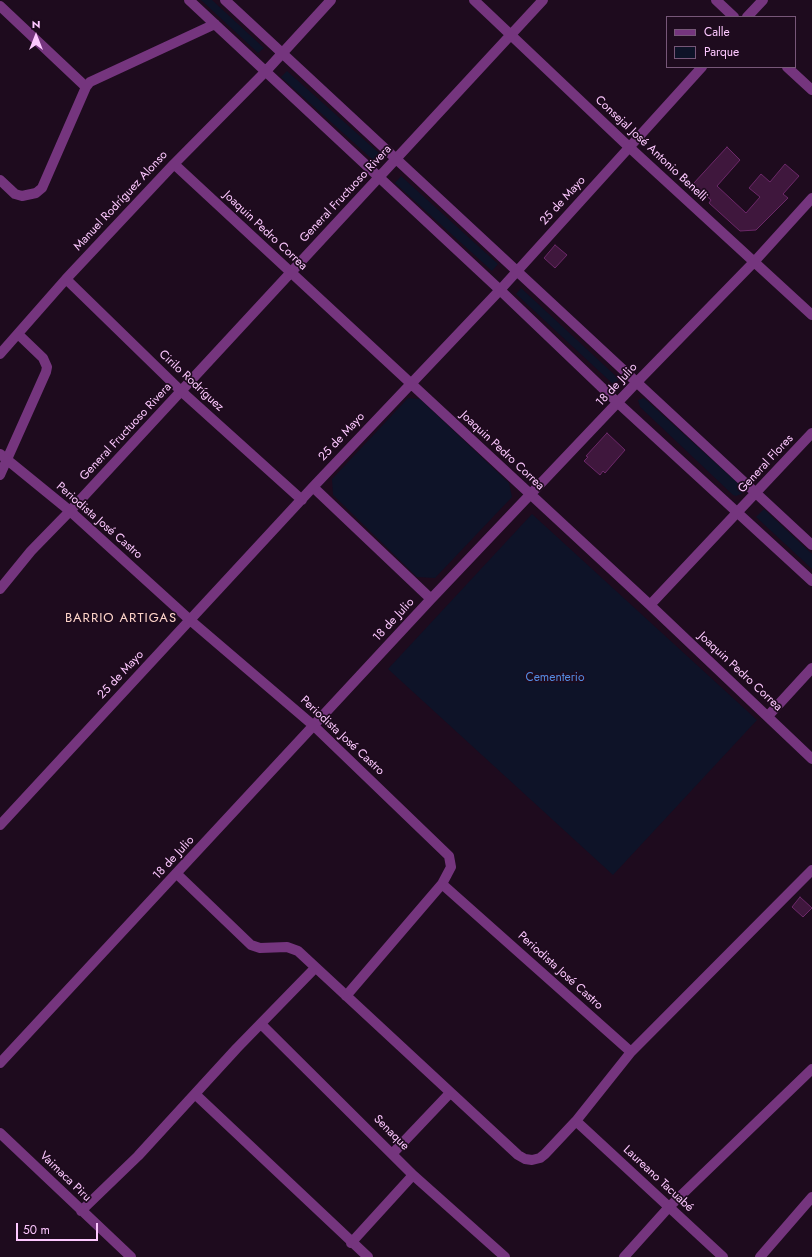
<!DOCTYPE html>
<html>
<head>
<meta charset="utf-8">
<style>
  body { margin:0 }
  #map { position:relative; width:812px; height:1257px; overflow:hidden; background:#1e0b1e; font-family:Jost,sans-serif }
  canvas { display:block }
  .legend { position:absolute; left:666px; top:16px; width:130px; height:52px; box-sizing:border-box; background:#1e0b1e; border:1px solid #775778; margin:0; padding:5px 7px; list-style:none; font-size:12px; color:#fdc8ff }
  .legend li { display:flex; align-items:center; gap:8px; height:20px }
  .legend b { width:20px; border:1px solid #775778 }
  .north { position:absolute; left:16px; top:16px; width:40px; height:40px; -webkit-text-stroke:3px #1e0b1e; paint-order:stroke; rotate:0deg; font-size:11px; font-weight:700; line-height:16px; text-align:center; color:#fdc8ff }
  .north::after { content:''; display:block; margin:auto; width:14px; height:18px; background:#fdc8ff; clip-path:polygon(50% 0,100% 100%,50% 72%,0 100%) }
  .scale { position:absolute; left:16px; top:1223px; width:82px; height:18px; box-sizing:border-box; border:2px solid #fdc8ff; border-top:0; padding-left:5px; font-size:12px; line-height:14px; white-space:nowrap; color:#fdc8ff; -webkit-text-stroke:3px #1e0b1e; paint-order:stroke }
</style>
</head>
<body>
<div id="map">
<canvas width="812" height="1257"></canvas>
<ul class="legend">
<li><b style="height:5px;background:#75357e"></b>Calle</li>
<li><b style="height:11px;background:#0e1328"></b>Parque</li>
</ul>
<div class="north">N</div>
<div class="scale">50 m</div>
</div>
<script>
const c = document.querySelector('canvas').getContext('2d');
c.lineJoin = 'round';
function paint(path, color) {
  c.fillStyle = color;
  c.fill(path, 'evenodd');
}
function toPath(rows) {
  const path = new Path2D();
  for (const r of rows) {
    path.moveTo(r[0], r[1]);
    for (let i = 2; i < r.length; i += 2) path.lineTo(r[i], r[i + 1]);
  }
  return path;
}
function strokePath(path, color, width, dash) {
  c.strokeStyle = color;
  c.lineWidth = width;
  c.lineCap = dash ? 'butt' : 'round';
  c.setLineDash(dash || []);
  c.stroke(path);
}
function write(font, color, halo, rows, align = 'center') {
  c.font = font + ' Jost,sans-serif';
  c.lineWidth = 3.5;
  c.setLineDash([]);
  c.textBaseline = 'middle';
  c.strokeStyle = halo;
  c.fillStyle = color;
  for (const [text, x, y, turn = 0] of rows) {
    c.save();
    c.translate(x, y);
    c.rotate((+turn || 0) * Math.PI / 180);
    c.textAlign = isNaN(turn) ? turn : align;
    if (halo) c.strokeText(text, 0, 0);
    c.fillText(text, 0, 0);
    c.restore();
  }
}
paint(toPath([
  [201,0,212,0,264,48,258,53],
  [287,71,379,153,373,160,281,77],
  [401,176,498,264,492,271,395,183],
  [521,288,619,379,614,385,516,294],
  [408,398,420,399,509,483,512,497,435,578,417,577,333,495,332,479],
  [644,398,742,487,743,492,741,494,736,496,733,495,640,407,638,400],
  [764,509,812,554,812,569,756,517],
  [532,514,757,720,613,875,388,669]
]), '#0e1328');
const building = toPath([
  [727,147,740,160,717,186,746,213,760,197,749,188,761,174,770,182,785,164,799,176,783,194,788,198,756,230,740,231,709,203,711,200,693,184,727,147],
  [555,245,567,255,555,268,544,258,555,245],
  [607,433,625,450,605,473,603,471,600,475,584,461,588,457,586,456,607,433],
  [800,897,812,908,803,917,792,907,800,897]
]);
paint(building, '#3f173d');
strokePath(building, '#6c2869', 1);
strokePath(toPath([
  [189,0,500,290,618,403,812,581],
  [225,0,812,545],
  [474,0,629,147,812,315],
  [716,0,734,17],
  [0,6,86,87],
  [747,17,763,0],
  [787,67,812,90],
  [174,164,650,605,812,759],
  [0,180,15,194,22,196,36,193,42,188,86,87,90,82,215,24],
  [66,279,181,391,302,500],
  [0,354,66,279,174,164,266,71,331,0],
  [0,454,70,511,190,620,314,726,449,856,451,867,442,884,346,996],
  [0,475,46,372,47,367,43,358,18,334],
  [313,487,431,599],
  [0,589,31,551,70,511,543,0],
  [650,605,812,433],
  [768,716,812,668],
  [0,825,313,487,500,290,702,67],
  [177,874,251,945,260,948,287,947,298,951,518,1155,525,1159,532,1160,540,1158,545,1154,576,1121,631,1052,812,870],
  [442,884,631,1052],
  [261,1024,413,1175,505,1257],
  [0,1063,431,599,637,382,754,262,812,198],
  [195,1094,368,1257],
  [576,1121,723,1257],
  [0,1133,131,1257],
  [393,1153,450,1093],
  [81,1211,138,1156,237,1048,315,968],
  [351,1243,413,1175],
  [624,1257,669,1207,812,1069],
  [760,1257,812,1197]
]), '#75357e', 10);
write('12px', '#fdc8ff', '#1e0b1e', [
  ["Consejal José Antonio Benelli",651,149,43],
  ["General Fructuoso Rivera",346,194,-47],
  ["Manuel Rodríguez Alonso",121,201,-47],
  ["25 de Mayo",563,201,-48],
  ["Joaquin Pedro Correa",265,231,43],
  ["Cirilo Rodríguez",191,381,43],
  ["18 de Julio",617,385,-47],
  ["General Fructuoso Rivera",126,432,-47],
  ["25 de Mayo",342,437,-47],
  ["Joaquin Pedro Correa",502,451,43],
  ["General Flores",766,464,-47],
  ["Periodista José Castro",99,521,41],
  ["18 de Julio",394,620,-47],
  ["Joaquin Pedro Correa",740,672,43],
  ["25 de Mayo",121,675,-47],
  ["Periodista José Castro",342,736,43],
  ["18 de Julio",174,858,-47],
  ["Periodista José Castro",560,971,42],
  ["Senaque",391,1133,45],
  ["Vaimaca Piru",65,1177,44],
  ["Laureano Tacuabé",658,1179,43]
]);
write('12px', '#538ce1', '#1e0b1e', [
  ["Cementerio",555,678]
]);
c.letterSpacing = '1px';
write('13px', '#ffd5ca', '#1e0b1e', [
  ["BARRIO ARTIGAS",121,619]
]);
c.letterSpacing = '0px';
</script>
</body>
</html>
